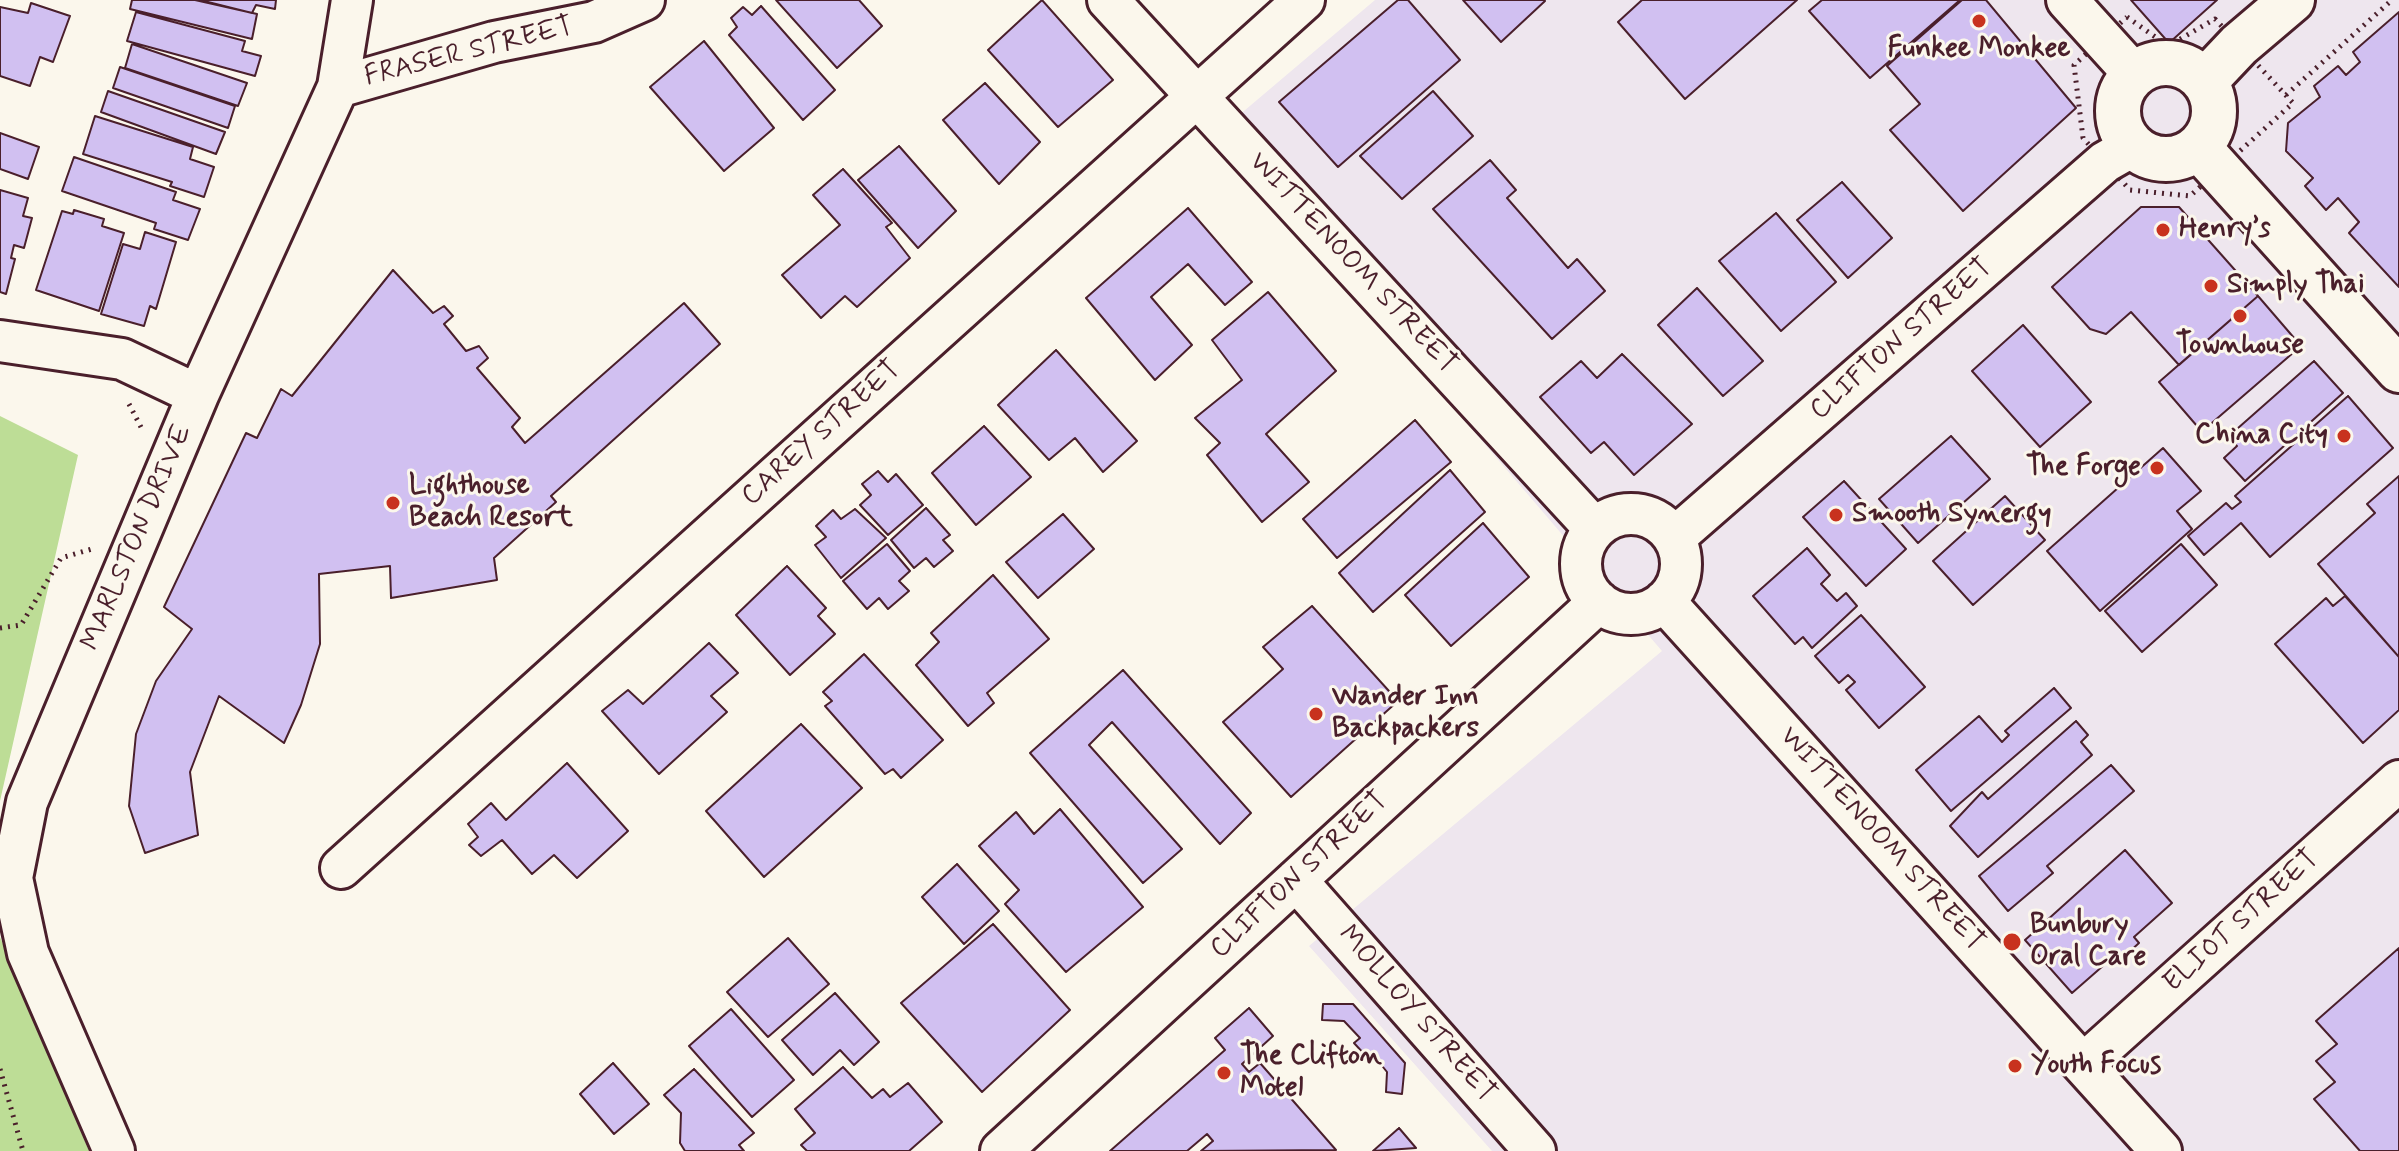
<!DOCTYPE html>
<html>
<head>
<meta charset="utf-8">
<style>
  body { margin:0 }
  canvas { display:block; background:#fbf7ec }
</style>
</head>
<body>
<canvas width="2399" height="1151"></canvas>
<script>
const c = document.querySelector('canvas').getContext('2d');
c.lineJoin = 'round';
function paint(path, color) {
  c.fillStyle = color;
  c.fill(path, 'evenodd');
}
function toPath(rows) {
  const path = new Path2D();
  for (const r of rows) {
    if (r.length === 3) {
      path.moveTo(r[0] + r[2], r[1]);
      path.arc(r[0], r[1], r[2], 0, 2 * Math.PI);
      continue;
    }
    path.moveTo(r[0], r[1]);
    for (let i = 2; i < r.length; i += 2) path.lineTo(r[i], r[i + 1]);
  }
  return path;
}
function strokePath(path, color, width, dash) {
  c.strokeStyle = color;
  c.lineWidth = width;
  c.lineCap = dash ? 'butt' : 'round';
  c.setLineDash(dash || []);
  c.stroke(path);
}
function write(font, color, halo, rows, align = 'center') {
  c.font = font + ' Mynerve,sans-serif';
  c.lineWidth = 6;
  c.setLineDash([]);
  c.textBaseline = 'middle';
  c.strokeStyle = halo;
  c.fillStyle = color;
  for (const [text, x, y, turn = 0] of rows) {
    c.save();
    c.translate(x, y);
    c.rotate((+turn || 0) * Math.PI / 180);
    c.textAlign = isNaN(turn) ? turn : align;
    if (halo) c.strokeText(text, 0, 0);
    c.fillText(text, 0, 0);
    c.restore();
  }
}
paint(toPath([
  [1375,0,2399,0,2399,1151,1492,1151,1309,946,1662,651,1218,133]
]), '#eee6ee');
paint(toPath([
  [0,416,78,455,0,801],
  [0,937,89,1151,0,1151]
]), '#bddd96');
const building = toPath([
  [132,0,195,0,257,14,252,39,130,9,132,0],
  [200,0,276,0,275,9,256,5,252,13,200,0],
  [776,0,859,0,882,26,837,68,776,0],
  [1042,0,1113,80,1058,127,988,50,1042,0],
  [1398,0,1408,0,1460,60,1338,167,1279,102,1398,0],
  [1463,0,1544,0,1545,1,1501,42,1463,0],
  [1642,0,1797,0,1685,99,1618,22,1642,0],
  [1822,0,1960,0,1870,78,1809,11,1822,0],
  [1962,0,1986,0,2076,108,1963,211,1890,130,1920,104,1887,66,1962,0],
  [2131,0,2217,0,2169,43,2131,0],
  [31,3,70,16,53,62,40,57,30,86,0,76,0,7,28,13,31,3],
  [761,6,835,90,803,120,729,35,737,27,731,18,743,7,752,15,761,6],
  [136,12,245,41,242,51,261,56,255,76,127,41,136,12],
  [2399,12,2399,287,2349,233,2359,222,2338,198,2326,210,2305,186,2313,178,2286,151,2288,123,2320,97,2314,86,2338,66,2346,75,2360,62,2353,52,2399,12],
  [704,41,774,128,724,171,650,87,704,41],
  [132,44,247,83,238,106,125,68,132,44],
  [120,67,235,106,228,128,113,88,120,67],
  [985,83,1040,142,999,184,943,120,985,83],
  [108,91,225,132,216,154,101,112,108,91],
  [1433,91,1473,136,1402,199,1360,156,1433,91],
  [95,116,193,147,190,159,214,167,204,197,170,186,172,182,83,154,95,116],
  [0,133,39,147,28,179,0,169,0,133],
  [899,146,956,211,918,248,858,180,899,146],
  [74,157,176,192,173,200,200,209,188,240,154,229,156,223,62,191,74,157],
  [1490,160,1516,190,1507,198,1568,268,1577,259,1605,291,1552,339,1433,209,1490,160],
  [843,169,892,223,886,227,910,258,857,307,845,296,821,318,782,275,840,225,813,195,843,169],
  [1842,182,1892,238,1848,278,1797,220,1842,182],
  [0,190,28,198,23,216,32,218,24,248,14,245,11,258,15,259,6,294,0,292,0,190],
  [2141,207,2179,207,2258,296,2179,365,2131,312,2106,334,2090,329,2052,287,2141,207],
  [1188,208,1252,282,1225,305,1188,264,1151,297,1192,345,1155,380,1086,298,1188,208],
  [74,210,104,219,102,226,124,233,99,311,36,290,62,211,73,214,74,210],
  [1776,213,1836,282,1781,331,1719,261,1776,213],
  [145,232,176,242,156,309,150,306,144,326,101,314,123,244,140,249,145,232],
  [393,270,433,313,444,306,453,316,444,324,466,351,479,346,488,358,477,368,520,418,512,427,525,443,684,303,720,344,551,496,556,502,494,558,497,580,391,598,390,566,319,574,320,644,301,705,284,743,219,696,190,772,198,835,145,853,129,806,136,734,156,681,192,629,164,607,246,433,257,438,281,389,292,396,393,270],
  [1697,288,1763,361,1723,396,1658,325,1697,288],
  [1268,292,1336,371,1266,434,1309,482,1262,522,1207,455,1220,443,1195,418,1242,380,1212,340,1268,292],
  [2258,296,2301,346,2206,428,2201,423,2197,426,2159,382,2258,296],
  [2023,325,2091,402,2040,447,1972,371,2023,325],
  [1056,350,1137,441,1103,472,1075,438,1049,460,998,405,1056,350],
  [1622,354,1692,424,1634,475,1604,442,1591,453,1540,397,1581,361,1597,378,1622,354],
  [2314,361,2343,393,2245,481,2224,458,2237,446,2229,436,2314,361],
  [2348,396,2393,448,2270,557,2241,523,2204,555,2188,536,2226,503,2232,509,2241,502,2235,496,2348,396],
  [1415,420,1451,462,1337,558,1303,519,1415,420],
  [984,426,1031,477,976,525,932,473,984,426],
  [1951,436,1990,479,1918,543,1879,499,1951,436],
  [2163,448,2201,491,2177,511,2192,529,2100,611,2047,551,2163,448],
  [1450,470,1485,512,1373,612,1339,573,1450,470],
  [878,471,888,482,896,474,923,505,888,535,860,505,871,495,862,484,878,471],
  [2399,476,2399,657,2318,564,2375,513,2367,504,2399,476],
  [1844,481,1906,549,1866,586,1803,517,1844,481],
  [2005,496,2045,540,1973,605,1933,561,2005,496],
  [926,508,950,535,943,540,953,551,934,567,926,558,914,568,891,540,926,508],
  [855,509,886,538,841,578,815,545,826,537,816,526,833,510,841,519,855,509],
  [1063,514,1094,549,1038,598,1006,562,1063,514],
  [1483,523,1529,577,1451,646,1405,595,1483,523],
  [887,544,910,571,899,581,909,591,888,609,879,598,867,609,843,581,887,544],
  [2181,544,2217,585,2142,652,2105,611,2181,544],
  [1807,548,1830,575,1821,584,1837,601,1846,593,1857,606,1812,648,1803,637,1795,644,1753,596,1807,548],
  [787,566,826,608,818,616,835,634,790,675,736,615,787,566],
  [993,575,1049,639,987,693,994,703,968,726,916,665,939,642,931,633,993,575],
  [2345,596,2399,657,2399,710,2363,743,2275,644,2326,598,2333,606,2345,596],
  [1312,606,1398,701,1291,797,1223,722,1283,669,1263,647,1312,606],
  [1861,615,1925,687,1879,728,1846,690,1855,682,1848,675,1839,683,1815,656,1861,615],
  [709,643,738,673,711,696,727,712,659,774,602,711,628,690,643,704,709,643],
  [864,654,943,740,901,778,893,769,885,774,825,706,832,701,823,692,864,654],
  [1123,670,1251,813,1220,844,1112,722,1089,745,1182,849,1143,883,1030,753,1123,670],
  [2054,688,2071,708,1951,811,1916,770,1979,716,2002,742,2009,735,2005,731,2054,688],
  [2076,721,2088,735,2081,742,2092,755,1978,857,1950,826,1982,792,1988,799,2076,721],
  [801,724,862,788,764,877,706,811,801,724],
  [567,763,628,831,577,878,554,855,532,874,502,840,481,856,469,845,478,837,468,824,491,803,506,820,567,763],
  [2111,765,2134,791,2047,866,2053,873,2008,911,1979,876,2111,765],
  [1060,809,1143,907,1066,972,1005,904,1019,890,979,846,1016,812,1034,834,1060,809],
  [2125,850,2172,903,2134,937,2139,943,2117,963,2112,958,2072,993,2025,940,2125,850],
  [957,864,999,911,964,944,922,897,957,864],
  [993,924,1070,1010,982,1092,901,1003,993,924],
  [788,938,829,984,768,1037,727,992,788,938],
  [2399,948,2399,1151,2360,1151,2314,1099,2335,1082,2316,1061,2337,1044,2316,1021,2399,948],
  [835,993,879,1042,854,1065,840,1050,813,1075,782,1040,835,993],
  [1323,1004,1353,1004,1405,1063,1402,1094,1386,1092,1387,1072,1371,1052,1366,1056,1354,1043,1360,1038,1344,1021,1322,1020,1323,1004],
  [1249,1008,1273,1036,1242,1064,1249,1072,1260,1063,1336,1150,1201,1151,1213,1141,1207,1134,1187,1151,1110,1151,1225,1050,1215,1038,1249,1008],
  [731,1009,794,1080,752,1117,689,1046,731,1009],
  [613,1063,649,1104,614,1134,580,1094,613,1063],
  [843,1067,872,1098,883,1089,890,1097,908,1083,942,1122,909,1151,807,1151,801,1145,815,1133,795,1109,843,1067],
  [694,1069,754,1133,739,1145,744,1151,685,1151,680,1143,681,1113,664,1095,694,1069],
  [1399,1128,1416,1148,1373,1151,1399,1128]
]);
paint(building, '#d1c0f1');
strokePath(building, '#4a1f2b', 2);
const minor = toPath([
  [1108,0,1595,529],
  [2067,0,2134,74],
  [338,87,494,42,594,22,644,0],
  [0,341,122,359,198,395],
  [1631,564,50],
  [1674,538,2105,162,2133,146],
  [1664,601,2161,1151],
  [341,868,1304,0],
  [1296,880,1535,1151],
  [2085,1063,2399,781],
  [114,1151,28,953,12,878,27,802,198,395,338,87,352,0],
  [1001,1151,1599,602]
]);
const major = toPath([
  [2166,111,48],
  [2205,81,2239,45,2292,0],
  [2198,147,2399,370]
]);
strokePath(minor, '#4a1f2b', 46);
strokePath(major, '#4a1f2b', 50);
strokePath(toPath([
  [2127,17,2168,46,2215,19,2293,103,2190,196,2130,190,2083,138,2074,65,2127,17],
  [2286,95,2392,0],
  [129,404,143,431],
  [0,628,21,625,61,558,92,549],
  [0,1069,23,1151]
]), '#4a1f2b', 5, [2, 6]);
strokePath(minor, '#fbf7ec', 40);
strokePath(major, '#fbf7ec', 44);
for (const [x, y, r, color] of [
  [1979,21,8,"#c8321e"],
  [2163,230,8,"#c8321e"],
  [2211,286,8,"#c8321e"],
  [2240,316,8,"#c8321e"],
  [2344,436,8,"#c8321e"],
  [2157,468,8,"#c8321e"],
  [393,503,8,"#c8321e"],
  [1836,515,8,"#c8321e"],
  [1316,714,8,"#c8321e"],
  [2012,942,10,"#c8321e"],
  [2015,1066,8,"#c8321e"],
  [1224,1073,8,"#c8321e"]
]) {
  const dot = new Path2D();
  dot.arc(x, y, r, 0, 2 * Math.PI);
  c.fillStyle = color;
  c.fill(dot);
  strokePath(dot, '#fbf7ec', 3);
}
write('bold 28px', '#4a1f2b', '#fbf7ec', [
  ["Funkee Monkee",1979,50,"center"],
  ["Henry’s",2179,230],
  ["Simply Thai",2227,286],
  ["Townhouse",2240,346,"center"],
  ["China City",2328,436,"right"],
  ["The Forge",2141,468,"right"],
  ["Lighthouse",409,487],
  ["Beach Resort",409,519],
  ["Smooth Synergy",1852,515],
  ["Wander Inn",1332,698],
  ["Backpackers",1332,730],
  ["Bunbury",2030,926],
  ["Oral Care",2030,958],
  ["The Clifton",1240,1057],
  ["Motel",1240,1089],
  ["Youth Focus",2031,1066]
], 'left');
write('28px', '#4a1f2b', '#fbf7ec', [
  ["FRASER STREET",469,53,-14],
  ["WITTENOOM STREET",1352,264,47],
  ["CLIFTON STREET",1902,340,-41],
  ["CAREY STREET",822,434,-42],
  ["MARLSTON DRIVE",138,538,-67],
  ["WITTENOOM STREET",1881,840,48],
  ["CLIFTON STREET",1300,876,-43],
  ["ELIOT STREET",2242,922,-42],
  ["MOLLOY STREET",1416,1015,49]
]);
</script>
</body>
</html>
